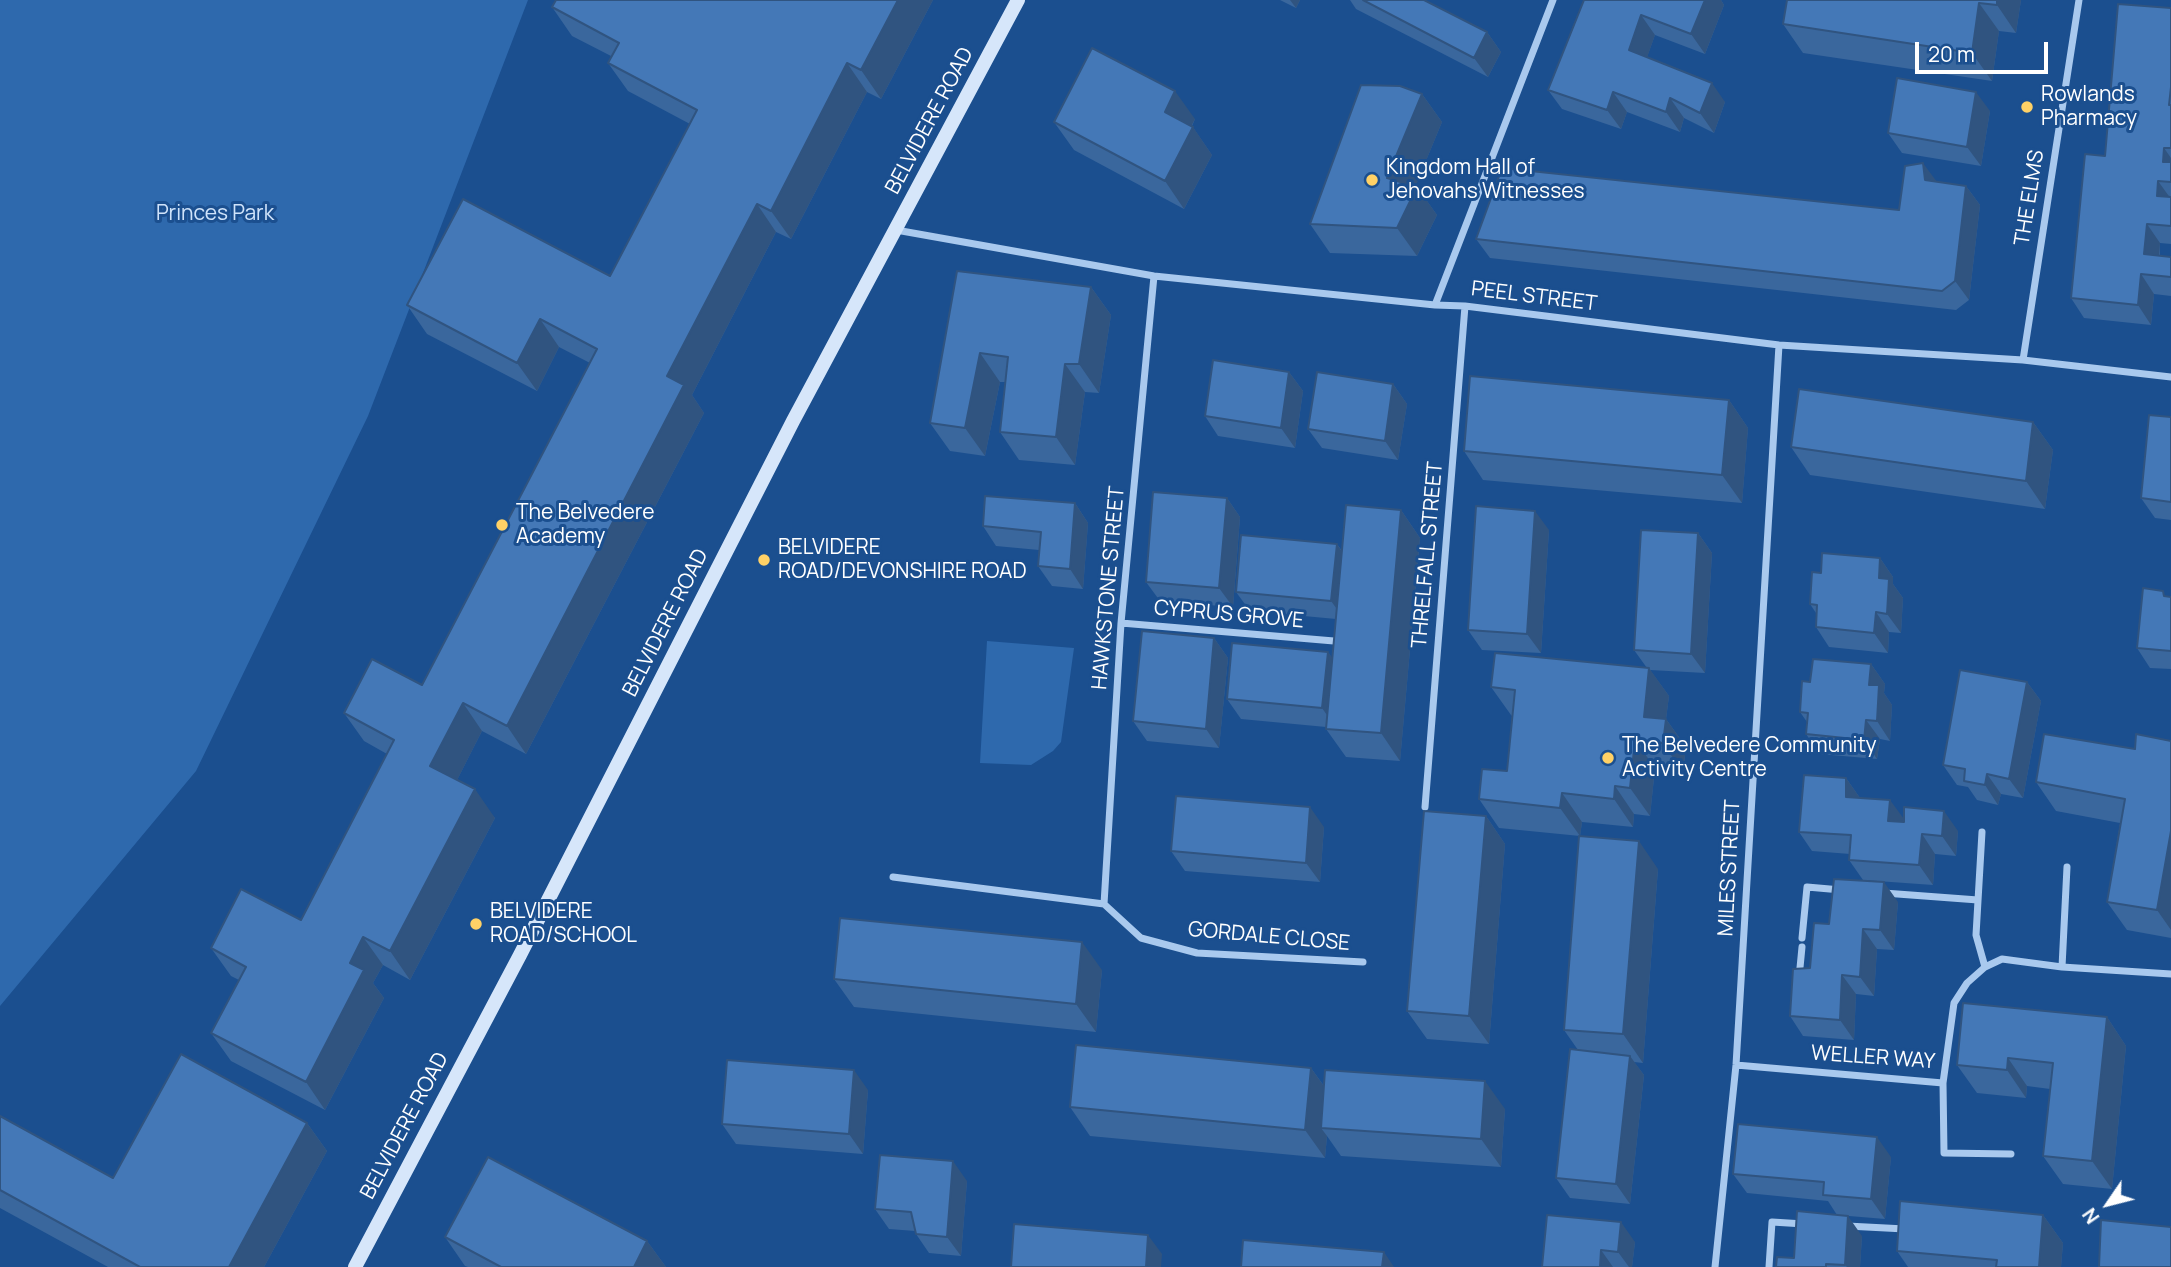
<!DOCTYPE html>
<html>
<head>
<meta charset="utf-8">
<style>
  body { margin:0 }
  #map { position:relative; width:2171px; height:1267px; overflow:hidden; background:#1b4f8f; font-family:Manrope,sans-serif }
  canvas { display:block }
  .north { position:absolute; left:2073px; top:1169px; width:70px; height:70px; -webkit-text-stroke:5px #1b4f8f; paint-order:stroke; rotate:235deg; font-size:19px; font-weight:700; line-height:28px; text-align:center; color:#fff }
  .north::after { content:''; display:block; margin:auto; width:24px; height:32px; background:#fff; clip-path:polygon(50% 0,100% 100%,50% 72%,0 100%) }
  .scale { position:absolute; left:1915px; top:42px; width:133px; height:32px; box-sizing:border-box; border:4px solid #fff; border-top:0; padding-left:9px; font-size:21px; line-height:24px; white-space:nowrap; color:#fff; -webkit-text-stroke:5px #1b4f8f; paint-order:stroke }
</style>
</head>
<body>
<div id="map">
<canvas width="2171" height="1267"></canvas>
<div class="north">N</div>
<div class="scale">20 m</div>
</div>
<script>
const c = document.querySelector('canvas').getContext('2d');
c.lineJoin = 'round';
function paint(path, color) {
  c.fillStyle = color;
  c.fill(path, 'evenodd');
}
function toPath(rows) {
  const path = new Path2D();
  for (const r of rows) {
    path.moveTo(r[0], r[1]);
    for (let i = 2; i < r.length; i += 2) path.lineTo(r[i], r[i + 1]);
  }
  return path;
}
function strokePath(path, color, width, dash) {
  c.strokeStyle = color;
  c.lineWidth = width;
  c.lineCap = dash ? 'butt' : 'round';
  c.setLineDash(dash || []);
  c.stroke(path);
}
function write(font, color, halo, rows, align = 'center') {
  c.font = font + ' Manrope,sans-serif';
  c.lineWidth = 6;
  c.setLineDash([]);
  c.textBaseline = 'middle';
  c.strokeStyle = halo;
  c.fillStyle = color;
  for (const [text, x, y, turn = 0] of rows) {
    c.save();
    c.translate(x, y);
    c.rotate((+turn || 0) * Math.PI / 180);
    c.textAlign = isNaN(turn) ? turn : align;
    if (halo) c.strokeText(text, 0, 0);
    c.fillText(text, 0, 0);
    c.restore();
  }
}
paint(toPath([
  [0,0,528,0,368,416,196,771,0,1006],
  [987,641,1074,648,1061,742,1053,751,1031,765,980,763]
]), '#2e69ad');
strokePath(toPath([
  [896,230,1154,276,1435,305,1465,306,1779,345,2023,360,2171,377],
  [1435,305,1553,0],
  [2023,360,2079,0],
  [1121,623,1334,641],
  [1425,807,1465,306],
  [1982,832,1976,935,1985,967],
  [893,877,1104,904],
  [1884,893,1978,900],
  [1104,904,1121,623,1154,276],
  [1104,904,1141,938,1197,953,1363,962],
  [1802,938,1807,887,1841,890],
  [2062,967,2067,867],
  [1799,978,1802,947],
  [1736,1065,1943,1083,1954,1003,1967,983,1985,967,2002,959,2062,967,2171,974],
  [1943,1083,1944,1153,2011,1154],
  [1847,1226,1905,1229],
  [1715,1267,1736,1065,1779,345],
  [1769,1267,1772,1222,1804,1224]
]), '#a9c9ee', 7);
strokePath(toPath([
  [355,1267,520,955,793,421,1018,0]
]), '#d6e6fa', 14);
paint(toPath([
  [556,0,933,0,881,99,867,92,791,239,776,232,692,395,704,413,526,754,482,731,457,780,495,818,410,980,383,965,373,983,384,998,325,1110,231,1061,211,1033,239,980,231,976,211,948,301,920,387,754,364,741,344,713,422,685,590,363,559,347,537,391,427,334,407,305,610,276,690,124,628,91,608,63,611,56,572,36,552,7],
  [1280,0,1300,0,1296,8],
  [1350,0,1424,0,1487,32,1501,52,1488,77,1356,9],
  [1584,0,1721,0,1724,5,1705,54,1655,35,1647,57,1725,102,1714,133,1684,118,1680,132,1627,112,1621,129,1562,109,1548,90],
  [1787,0,2021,0,2016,33,1999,31,1992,81,1803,53,1783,24],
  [2171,8,2171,244,2160,243,2160,256,2171,257,2171,296,2154,294,2151,325,2084,318,2071,298,2105,156],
  [1422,94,1442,122,1415,187,1417,187,1437,215,1417,256,1330,253,1310,224],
  [1990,111,1981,166,1902,153,1888,133],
  [1195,119,1192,126,1212,155,1184,209,1074,150,1054,122],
  [1937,182,1966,186,1980,205,1969,300,1956,310,1490,258,1476,239,1899,210],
  [957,271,1091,287,1111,315,1099,393,1085,392,1075,465,1019,460,1000,432,1005,382,1000,382,985,456,950,451,930,423],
  [1289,372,1303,391,1295,448,1218,436,1205,416],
  [1393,384,1407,404,1398,460,1322,448,1308,429],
  [1729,400,1748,428,1742,503,1483,480,1464,451],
  [2171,417,2171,520,2155,518,2141,498],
  [2033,422,2053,450,2045,509,1810,475,1791,447],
  [1227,498,1240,517,1233,607,1160,601,1146,582],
  [1075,503,1088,523,1083,589,1052,586,1038,566,1039,550,996,546,983,526],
  [1401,510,1420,538,1400,761,1346,757,1326,729,1326,727,1241,719,1227,699,1328,652,1332,658,1336,619,1250,611,1236,592,1337,544,1342,551],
  [1549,530,1541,653,1482,650,1468,630],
  [1698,533,1712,553,1705,673,1650,670,1669,696,1666,719,1686,747,1683,772,1655,768,1650,816,1634,814,1633,827,1582,822,1580,836,1499,828,1479,799,1507,771,1512,716,1511,715,1491,687,1647,668,1634,650],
  [1880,558,1893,577,1893,584,1903,598,1901,633,1889,632,1888,653,1829,647,1816,627,1816,613,1810,604,1821,573],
  [2167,597,2171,597,2171,669,2150,668,2137,648],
  [1214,638,1228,658,1219,748,1147,741,1133,721],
  [1871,664,1885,684,1884,693,1892,705,1890,741,1880,739,1877,759,1820,754,1806,734,1807,722,1800,712,1810,682],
  [2027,682,2041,701,2023,798,2001,794,1998,805,1977,800,1968,787,1957,785,1943,765],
  [2171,741,2171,938,2127,930,2107,902,2120,823,2056,811,2036,782,2135,749],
  [1846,778,1860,798,1904,819,1958,831,1956,856,1935,854,1933,885,1863,880,1849,860,1850,854,1812,851,1799,832],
  [1486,816,1505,844,1489,1044,1427,1039,1407,1011],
  [1324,827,1320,882,1185,871,1171,851],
  [1658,869,1643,1063,1634,1062,1644,1075,1630,1204,1570,1198,1556,1178,1578,1050,1564,1030],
  [1898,902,1894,950,1877,949,1874,996,1856,994,1854,1040,1803,1036,1790,1016,1829,924],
  [1102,970,1096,1032,854,1007,834,979],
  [2107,1017,2126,1046,2112,1189,2063,1184,2043,1156,2050,1089,2027,1086,2026,1098,1977,1093,1957,1065],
  [1311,1068,1324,1086,1505,1109,1501,1167,1341,1156,1327,1136,1325,1158,1090,1136,1070,1107],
  [868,1090,863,1154,736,1144,722,1124],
  [0,1116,113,1178,307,1123,327,1151,264,1267,108,1267,0,1208],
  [1891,1157,1885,1219,1837,1215,1828,1201,1747,1193,1733,1174],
  [967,1181,961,1256,929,1253,916,1234,915,1231,889,1229,875,1209],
  [1547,1215,1635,1242,1632,1267,1542,1267],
  [2043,1215,2063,1243,2061,1267,1908,1267,1897,1251],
  [1862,1236,1860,1267,1776,1267],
  [445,1237,647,1241,666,1267,468,1267,465,1266]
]), '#3a679d');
paint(toPath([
  [898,0,933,0,881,99,861,70],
  [1290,0,1300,0,1296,8],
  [1705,0,1721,0,1724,5,1705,54,1691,34],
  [1997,0,2021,0,2016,33,1997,5],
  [1979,3,1999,31,1992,81,1972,53],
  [1641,15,1655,35,1643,69,1629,50],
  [1487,32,1501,52,1488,77,1474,58],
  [847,63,867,92,791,239,771,211],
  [1712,83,1725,102,1714,133,1700,113],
  [1175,91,1195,119,1184,140,1165,112],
  [1613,92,1627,112,1621,129,1607,110],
  [1976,92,1990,111,1981,166,1967,147],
  [1422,94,1442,122,1407,207,1387,178],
  [1670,98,1684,118,1680,132,1666,112],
  [1193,127,1212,155,1184,209,1165,181],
  [2164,148,2171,158,2171,173,2163,162],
  [1923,163,1937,182,1925,180],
  [2158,181,2171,199,2157,196],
  [1966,186,1980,205,1969,300,1955,281],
  [1417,187,1437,215,1417,256,1397,228],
  [757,204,776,232,692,395,704,413,526,754,507,726,667,376],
  [2147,224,2160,243,2158,274,2144,254],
  [2141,274,2154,294,2151,325,2138,305],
  [1091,287,1111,315,1099,393,1079,364],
  [540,319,559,347,537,391,517,363],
  [980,353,1000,382,985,456,965,428],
  [1065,364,1085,392,1075,465,1056,437],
  [1289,372,1303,391,1295,448,1281,428],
  [1393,384,1407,404,1398,460,1385,441],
  [1729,400,1748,428,1742,503,1722,475],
  [2033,422,2053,450,2045,509,2026,481],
  [1227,498,1240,517,1233,607,1219,588],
  [1075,503,1088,523,1083,589,1070,569],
  [1401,510,1420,538,1400,761,1381,733],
  [1535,511,1549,530,1541,653,1527,634],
  [1698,533,1712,553,1705,673,1691,654],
  [1337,544,1350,564,1345,620,1331,601],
  [1880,558,1893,577,1893,584,1903,598,1901,633,1887,614,1879,578],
  [1876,612,1889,632,1888,653,1874,633],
  [1214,638,1228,658,1219,748,1206,729],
  [1328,652,1342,671,1336,728,1322,708],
  [1871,664,1885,684,1884,693,1892,705,1890,741,1877,721,1869,685],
  [1649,668,1669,696,1666,719,1686,747,1683,772,1644,717],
  [2027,682,2041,701,2023,798,2009,779],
  [463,703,482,731,450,794,430,766],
  [1866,720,1880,739,1877,759,1864,740],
  [1635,740,1655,768,1650,816,1630,788],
  [1987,774,2001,794,1998,805,1985,785],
  [1846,778,1860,798,1846,797],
  [1615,786,1634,814,1633,827,1614,799],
  [475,789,495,818,410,980,390,951],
  [1562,793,1582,822,1580,836,1560,808],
  [1890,800,1904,819,1902,840,1888,821],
  [1310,807,1324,827,1320,882,1306,863],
  [1944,811,1958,831,1956,856,1942,836],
  [1486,816,1505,844,1489,1044,1469,1016],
  [2171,831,2171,930,2157,910],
  [1922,834,1935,854,1933,885,1919,865],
  [1639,841,1658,869,1643,1063,1623,1034],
  [1884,882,1898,902,1894,950,1880,930],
  [1863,929,1877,949,1874,996,1860,977],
  [363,937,383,965,373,983,384,998,325,1110,306,1082,350,963],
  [1082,942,1102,970,1096,1032,1076,1004],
  [1842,975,1856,994,1854,1040,1840,1020],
  [2107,1017,2126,1046,2112,1189,2092,1161],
  [1630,1056,1644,1075,1630,1204,1616,1184],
  [2008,1058,2027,1086,2026,1098,2007,1070],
  [1311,1068,1331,1096,1321,1128,1327,1136,1325,1158,1305,1130],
  [854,1070,868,1090,863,1154,849,1134],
  [1485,1081,1505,1109,1501,1167,1481,1139],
  [307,1123,327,1151,264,1267,229,1267],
  [1877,1137,1891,1157,1885,1219,1871,1199],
  [953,1161,967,1181,961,1256,947,1237],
  [2043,1215,2063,1243,2061,1267,2039,1267],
  [1848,1216,1862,1236,1860,1267,1847,1267,1845,1265],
  [1621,1222,1635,1242,1632,1267,1629,1267,1618,1252],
  [1148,1235,1162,1254,1161,1267,1146,1267],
  [647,1241,666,1267,634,1267],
  [1601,1250,1613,1267,1600,1267],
  [1384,1252,1394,1267,1382,1267]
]), '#305480');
const building = toPath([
  [556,0,898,0,861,70,847,63,771,211,757,204,667,376,684,385,507,726,463,703,430,766,475,789,390,951,363,937,350,963,364,970,306,1082,211,1033,246,967,211,948,241,889,301,920,394,740,344,713,372,659,422,685,597,349,540,319,517,363,407,305,463,199,610,276,697,110,608,63,619,43,552,7,556,0],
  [1363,0,1424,0,1487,32,1474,58,1363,0],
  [1584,0,1705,0,1691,34,1641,15,1629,50,1712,83,1700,113,1670,98,1666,112,1613,92,1607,110,1548,90,1584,0],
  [1787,0,1997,0,1997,5,1979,3,1972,53,1783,24,1787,0],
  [2118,4,2171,8,2171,87,2169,105,2171,105,2171,148,2164,148,2163,162,2171,162,2171,182,2158,181,2157,196,2171,197,2171,226,2147,224,2144,254,2171,257,2171,277,2141,274,2138,305,2071,298,2085,154,2105,156,2118,4],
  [1092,48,1175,91,1165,112,1193,127,1165,181,1054,122,1092,48],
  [1897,78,1976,92,1967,147,1888,133,1897,78],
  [1361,85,1400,86,1422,94,1387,178,1417,187,1397,228,1310,224,1361,85],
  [1923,163,1925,180,1966,186,1955,281,1942,291,1476,239,1502,168,1899,210,1905,166,1923,163],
  [957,271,1091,287,1079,364,1065,364,1056,437,1000,432,1008,357,980,353,965,428,930,423,957,271],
  [1213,360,1289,372,1281,428,1205,416,1213,360],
  [1317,372,1393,384,1385,441,1308,429,1317,372],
  [1470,376,1729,400,1722,475,1464,451,1470,376],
  [1799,389,2033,422,2026,481,1791,447,1799,389],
  [2149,415,2171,417,2171,502,2141,498,2149,415],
  [1153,492,1227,498,1219,588,1146,582,1153,492],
  [985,496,1075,503,1070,569,1038,566,1041,532,983,526,985,496],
  [1346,505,1401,510,1381,733,1326,729,1346,505],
  [1476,506,1535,511,1527,634,1468,630,1476,506],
  [1641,530,1698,533,1691,654,1634,650,1641,530],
  [1241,535,1337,544,1331,601,1236,592,1241,535],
  [1822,553,1880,558,1879,578,1889,579,1887,614,1876,612,1874,633,1816,627,1817,605,1810,604,1812,572,1821,573,1822,553],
  [2143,588,2163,591,2164,596,2171,597,2171,651,2137,648,2143,588],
  [1142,631,1214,638,1206,729,1133,721,1142,631],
  [1232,643,1328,652,1322,708,1227,699,1232,643],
  [1495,653,1649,668,1644,717,1666,719,1663,743,1635,740,1630,788,1615,786,1614,799,1562,793,1560,808,1479,799,1482,769,1507,771,1515,690,1491,687,1495,653],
  [1813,659,1871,664,1869,685,1879,685,1877,721,1866,720,1864,740,1806,734,1808,713,1800,712,1802,681,1810,682,1813,659],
  [1960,670,2027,682,2009,779,1987,774,1985,785,1964,781,1965,769,1943,765,1960,670],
  [2044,734,2135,749,2136,734,2171,741,2171,831,2157,910,2107,902,2125,799,2036,782,2044,734],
  [1804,775,1846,778,1846,797,1890,800,1888,821,1904,822,1904,807,1944,811,1942,836,1922,834,1919,865,1849,860,1851,835,1799,832,1804,775],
  [1176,796,1310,807,1306,863,1171,851,1176,796],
  [1424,811,1486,816,1469,1016,1407,1011,1424,811],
  [1579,836,1639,841,1623,1034,1564,1030,1579,836],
  [1834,879,1884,882,1880,930,1863,929,1860,977,1842,975,1840,1020,1790,1016,1793,969,1810,968,1814,923,1829,924,1834,879],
  [840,918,1082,942,1076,1004,834,979,840,918],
  [1963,1003,2107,1017,2092,1161,2043,1156,2053,1063,2008,1058,2007,1070,1957,1065,1963,1003],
  [1076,1045,1311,1068,1305,1130,1070,1107,1076,1045],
  [1570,1049,1630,1056,1616,1184,1556,1178,1570,1049],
  [181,1054,307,1123,229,1267,140,1267,0,1190,0,1116,113,1178,181,1054],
  [727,1060,854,1070,849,1134,722,1124,727,1060],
  [1325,1070,1485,1081,1481,1139,1321,1128,1325,1070],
  [1738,1124,1877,1137,1871,1199,1823,1195,1824,1182,1733,1174,1738,1124],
  [880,1155,953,1161,947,1237,916,1234,911,1212,875,1209,880,1155],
  [488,1157,647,1241,634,1267,501,1267,445,1237,488,1157],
  [1900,1201,2043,1215,2039,1267,1996,1267,1997,1260,1897,1251,1900,1201],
  [1797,1211,1848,1216,1845,1265,1826,1264,1826,1267,1776,1267,1777,1257,1794,1258,1797,1211],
  [1547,1215,1621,1222,1618,1252,1601,1250,1600,1267,1542,1267,1547,1215],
  [2101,1220,2171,1227,2171,1267,2099,1267,2101,1220],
  [1014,1224,1148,1235,1146,1267,1011,1267,1014,1224],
  [1243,1240,1384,1252,1382,1267,1241,1267,1243,1240]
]);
paint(building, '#4478b7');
strokePath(building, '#305480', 2);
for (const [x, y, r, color] of [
  [2027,107,7,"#ffd166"],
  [1372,180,7,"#ffd166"],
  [502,525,7,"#ffd166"],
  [764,560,7,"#ffd166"],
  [1608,758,7,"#ffd166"],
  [476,924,7,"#ffd166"]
]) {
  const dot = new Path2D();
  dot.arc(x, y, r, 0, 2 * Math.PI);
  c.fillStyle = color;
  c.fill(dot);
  strokePath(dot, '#1b4f8f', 2.5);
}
write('21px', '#fff', '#1b4f8f', [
  ["Rowlands",2041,95],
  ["Pharmacy",2041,119],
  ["Kingdom Hall of",1386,168],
  ["Jehovahs Witnesses",1386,192],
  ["The Belvedere",516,513],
  ["Academy",516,537],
  ["BELVIDERE",778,548],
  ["ROAD/DEVONSHIRE ROAD",778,572],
  ["The Belvedere Community",1622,746],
  ["Activity Centre",1622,770],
  ["BELVIDERE",490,912],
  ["ROAD/SCHOOL",490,936]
], 'left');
write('21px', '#fff', '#1b4f8f', [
  ["BELVIDERE ROAD",930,121,-62],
  ["THE ELMS",2030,198,-81],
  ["PEEL STREET",1534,297,7],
  ["THRELFALL STREET",1428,555,-85],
  ["HAWKSTONE STREET",1109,588,-85],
  ["CYPRUS GROVE",1229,615,5],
  ["BELVIDERE ROAD",666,623,-63],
  ["MILES STREET",1730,868,-87],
  ["GORDALE CLOSE",1269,937,5],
  ["WELLER WAY",1873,1058,4],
  ["BELVIDERE ROAD",405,1126,-62]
]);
write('21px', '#cfe3fa', '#1b4f8f', [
  ["Princes Park",215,214]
]);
</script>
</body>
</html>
